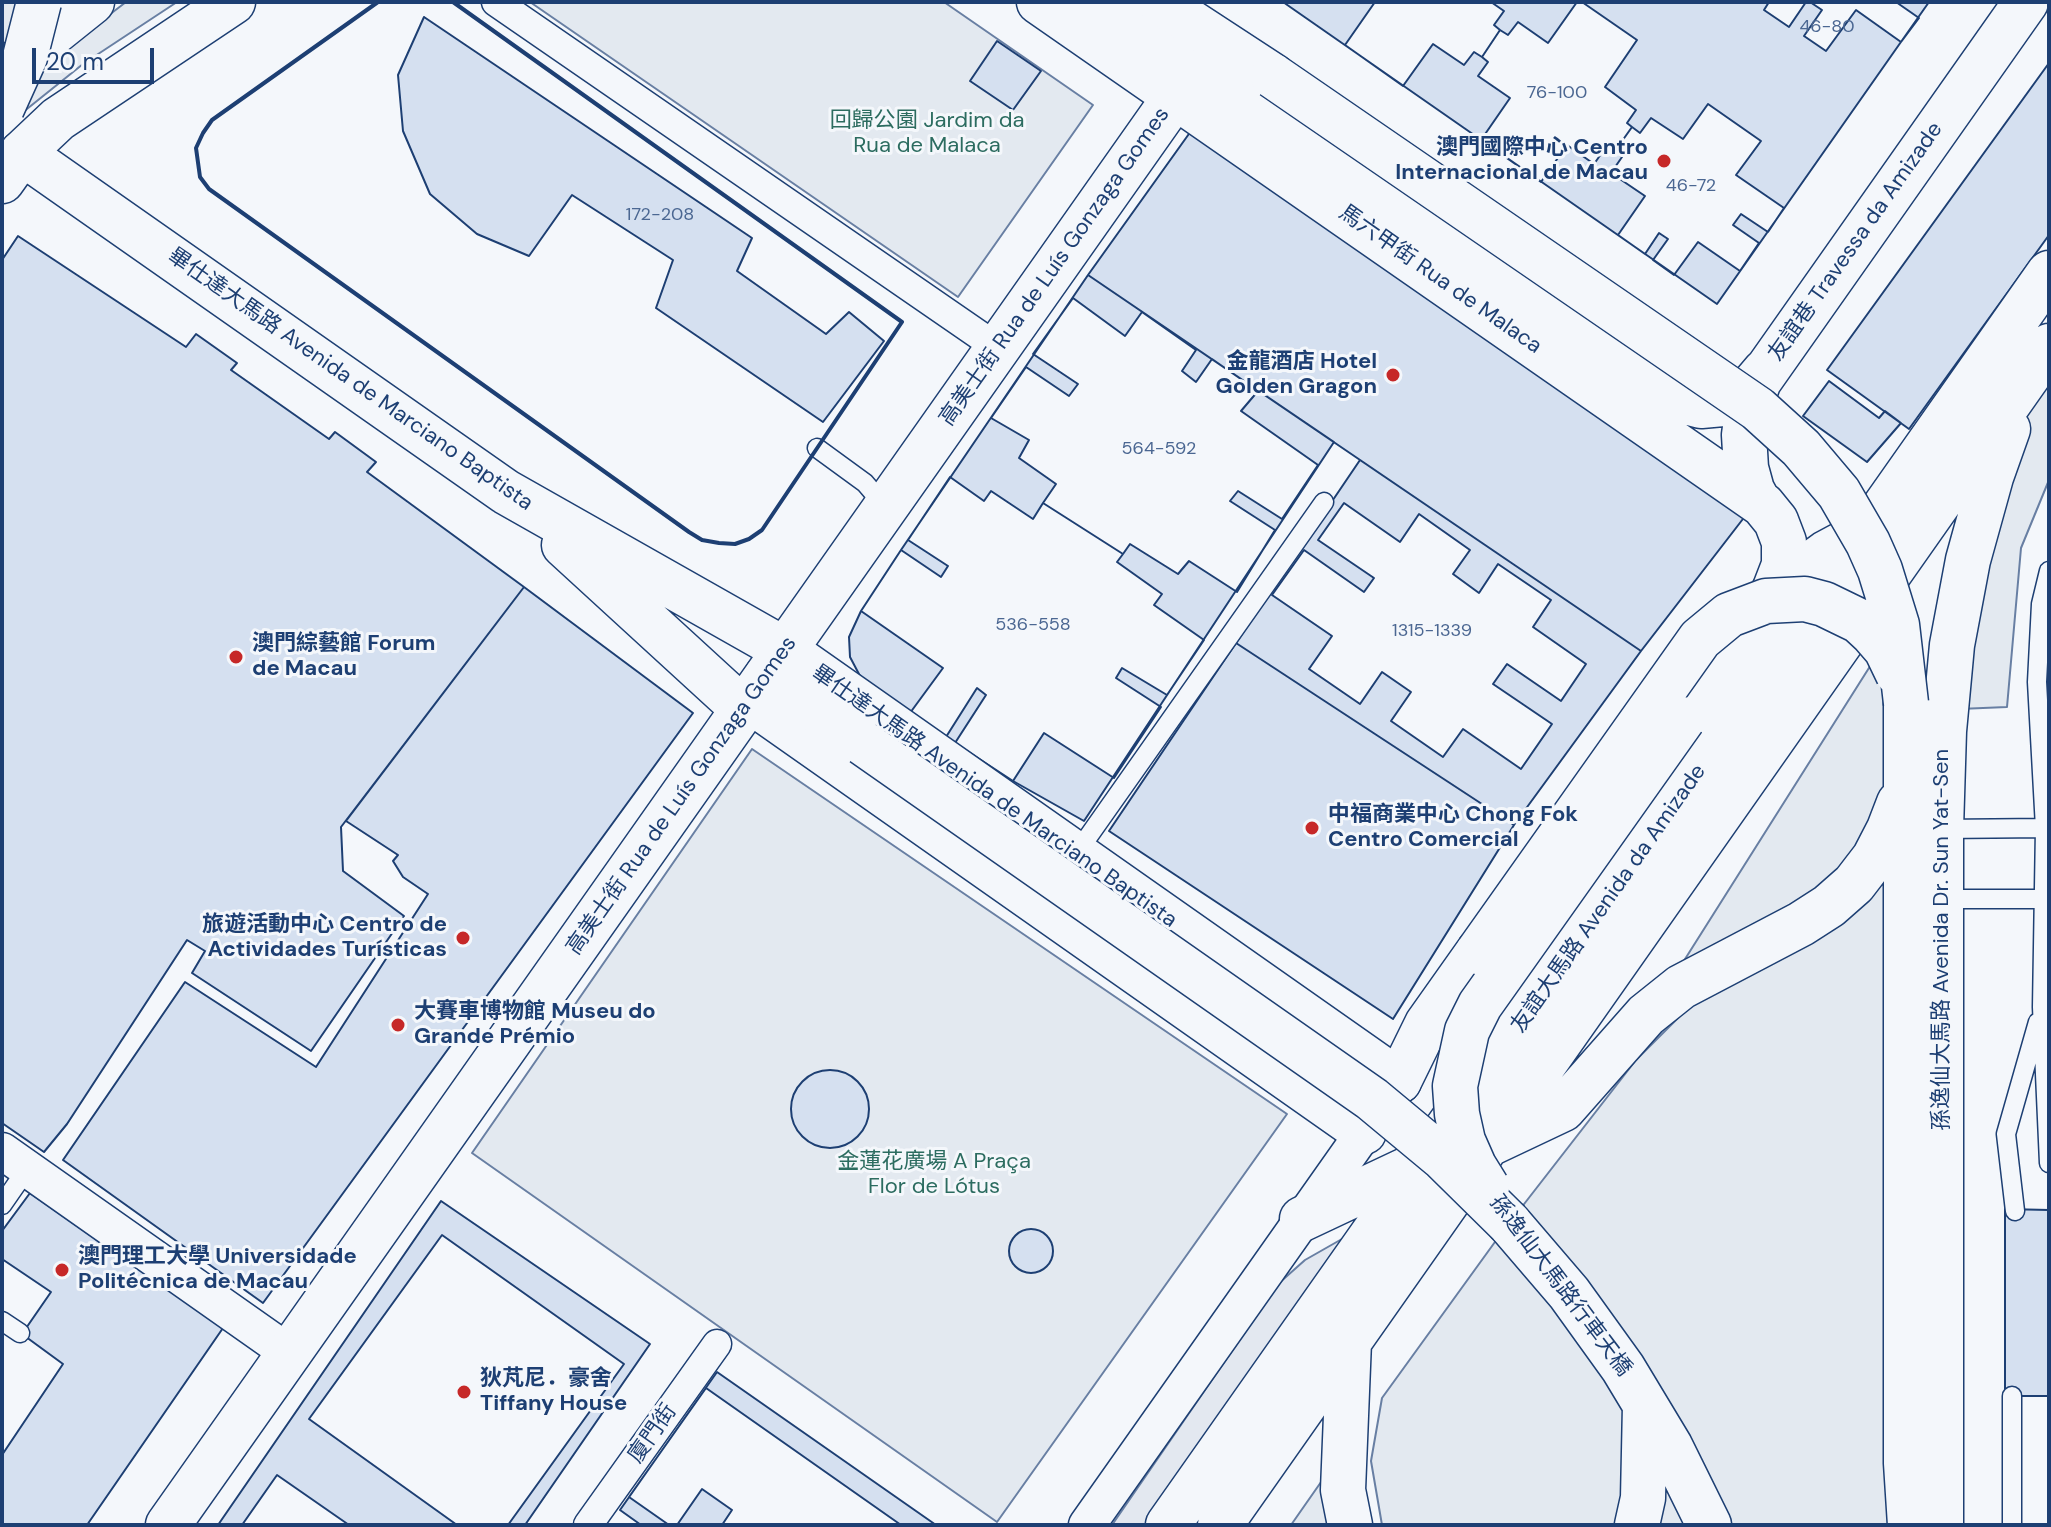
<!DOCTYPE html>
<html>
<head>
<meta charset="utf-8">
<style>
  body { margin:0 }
  #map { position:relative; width:2051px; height:1527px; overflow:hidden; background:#f4f7fb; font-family:"DM Sans",sans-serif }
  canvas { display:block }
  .frame { position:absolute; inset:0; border:4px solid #1d3f73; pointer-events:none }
  .scale { position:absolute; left:32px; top:48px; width:122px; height:36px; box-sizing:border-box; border:4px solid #1d3f73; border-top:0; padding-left:10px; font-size:24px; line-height:28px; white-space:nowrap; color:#1d3f73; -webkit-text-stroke:6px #f4f7fb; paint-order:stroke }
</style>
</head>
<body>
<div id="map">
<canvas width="2051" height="1527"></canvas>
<div class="frame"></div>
<div class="scale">20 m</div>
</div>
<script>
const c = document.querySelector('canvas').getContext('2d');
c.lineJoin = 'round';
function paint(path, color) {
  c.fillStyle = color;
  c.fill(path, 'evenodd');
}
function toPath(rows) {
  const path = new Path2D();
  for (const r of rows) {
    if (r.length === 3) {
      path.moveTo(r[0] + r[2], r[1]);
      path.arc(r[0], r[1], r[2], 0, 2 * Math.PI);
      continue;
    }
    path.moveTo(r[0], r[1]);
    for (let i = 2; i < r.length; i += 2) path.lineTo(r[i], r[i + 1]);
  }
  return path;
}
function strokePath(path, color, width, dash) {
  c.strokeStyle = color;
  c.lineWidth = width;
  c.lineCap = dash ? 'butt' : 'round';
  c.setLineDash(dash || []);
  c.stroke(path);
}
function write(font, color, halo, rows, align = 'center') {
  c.font = font + ' "DM Sans","Noto Sans SC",sans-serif';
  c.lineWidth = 6;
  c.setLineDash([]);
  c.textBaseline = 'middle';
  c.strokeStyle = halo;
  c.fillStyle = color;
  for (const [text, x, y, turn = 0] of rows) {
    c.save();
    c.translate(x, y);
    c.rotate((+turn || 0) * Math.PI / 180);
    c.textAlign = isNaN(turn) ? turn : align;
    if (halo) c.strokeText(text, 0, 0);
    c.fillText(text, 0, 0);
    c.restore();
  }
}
const green = toPath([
  [2,2,59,2,2,51,2,2],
  [126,2,177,2,83,64,2,129,2,97,126,2],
  [530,2,944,2,1093,105,958,297,530,2],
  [2049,369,2049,480,2021,548,2007,707,1959,709,1997,503,2036,389,2049,369],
  [1886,641,1894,1525,1382,1525,1371,1461,1382,1398,1500,1235,1636,1060,1680,1016,1680,967,1886,641],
  [752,749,1287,1114,997,1522,472,1153,752,749],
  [1335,1462,1342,1525,1291,1525,1335,1462]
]);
paint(green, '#e3e9f0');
strokePath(green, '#687fa3', 2);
const parking = toPath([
  [1363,1227,1153,1525,1112,1525,1278,1284,1305,1260,1363,1227]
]);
paint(parking, '#e3e8f0');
strokePath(parking, '#687fa3', 2);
const building = toPath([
  [1283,2,1929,2,1717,304,1283,2],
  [1375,2,1491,2,1504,11,1494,25,1500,30,1482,57,1474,52,1464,65,1433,44,1403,86,1345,45,1375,2],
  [1577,2,1582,2,1637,40,1605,87,1636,110,1627,123,1632,127,1615,151,1606,147,1594,164,1567,145,1541,182,1481,140,1510,98,1478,76,1488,62,1482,57,1500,30,1508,35,1518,22,1548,43,1577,2],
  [1769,2,1806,2,1789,27,1764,10,1769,2],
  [1810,2,1896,2,1919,18,1901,42,1856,10,1826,51,1804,36,1822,10,1810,2],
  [424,17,752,238,737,271,826,334,849,312,884,341,823,422,656,308,673,260,572,195,529,256,477,234,430,194,403,131,398,75,424,17],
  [997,41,1041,71,1013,110,970,81,997,41],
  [2049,63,2049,235,1909,429,1827,370,2049,63],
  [1708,104,1761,141,1736,175,1784,208,1768,232,1741,214,1733,225,1759,243,1740,271,1698,242,1674,275,1653,260,1668,239,1659,233,1645,254,1618,235,1645,196,1611,173,1622,157,1615,151,1632,127,1640,133,1651,118,1683,139,1708,104],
  [1191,131,1746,515,1641,651,1088,275,1191,131],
  [18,236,186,347,196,334,237,363,231,370,329,439,335,432,376,462,367,472,524,587,341,827,343,871,404,916,311,1051,192,973,205,951,187,940,67,1124,44,1152,2,1123,2,260,18,236],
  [1088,275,1334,442,1084,821,1013,781,955,743,860,676,850,657,849,637,861,611,901,550,1088,275],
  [1073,298,1125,336,1142,312,1196,350,1182,371,1196,382,1212,359,1258,391,1241,411,1318,465,1282,519,1238,491,1230,501,1275,530,1237,592,1189,561,1178,574,1130,544,1123,554,1043,503,1056,484,1019,458,1029,440,991,418,1026,367,1069,396,1078,384,1033,354,1073,298],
  [1829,381,1879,418,1885,411,1901,423,1867,462,1803,416,1829,381],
  [1360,460,1641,651,1514,825,1236,643,1360,460],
  [950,477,984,501,991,491,1033,519,1043,503,1123,554,1117,562,1162,594,1154,605,1204,640,1167,695,1122,668,1116,678,1161,707,1114,778,1044,733,1013,781,955,743,986,695,977,688,946,737,910,713,943,668,861,611,901,550,941,577,948,566,908,540,950,477],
  [1344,503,1400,542,1419,514,1470,550,1453,574,1479,593,1498,564,1551,600,1533,627,1586,664,1561,701,1507,664,1493,684,1552,724,1521,769,1463,729,1443,757,1391,721,1411,692,1382,672,1360,704,1309,669,1332,636,1272,595,1304,550,1364,592,1374,578,1318,540,1344,503],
  [524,587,693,713,263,1303,63,1160,185,982,316,1067,428,894,403,877,393,861,398,855,346,821,524,587],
  [1236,643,1514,825,1393,1019,1109,831,1236,643],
  [830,1109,39],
  [30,1193,223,1328,87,1525,2,1525,2,1455,63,1364,22,1334,51,1292,2,1259,2,1231,30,1193],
  [441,1201,650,1344,525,1525,218,1525,441,1201],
  [2005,1209,2049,1210,2049,1396,2005,1396,2005,1209],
  [1031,1251,22],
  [442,1235,624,1364,508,1525,457,1525,309,1419,442,1235],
  [717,1372,936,1525,641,1525,620,1510,717,1372],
  [706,1388,901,1525,722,1525,732,1510,702,1489,677,1525,669,1525,629,1497,706,1388],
  [277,1475,349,1525,242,1525,277,1475]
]);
paint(building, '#d5e0f0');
strokePath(building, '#1d3f73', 2);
const service = toPath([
  [817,448,865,483,877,497,878,511],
  [2049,571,2041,604,2037,682,2045,828,2042,1007,2049,1163],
  [1941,829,2045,828],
  [1076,854,1324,502],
  [1941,899,2045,899],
  [2,1205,27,1169],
  [2015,1211,2006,1134,2038,1022],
  [2,1321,20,1333],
  [2012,1396,2012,1525]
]);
const pedestrian = toPath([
  [496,2,998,348],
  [588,1525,717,1344]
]);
const minor = toPath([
  [2,1151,289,1353],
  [1087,1525,1379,1111]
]);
const tertiary = toPath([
  [1039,2,1763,505,1776,521,1784,542,1784,565,1774,591],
  [1101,2,1674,399,1701,406,1723,404,1748,391,1765,371],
  [22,153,506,492,785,650,1399,1081],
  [1758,501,1752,490,1746,468,1744,435,1747,413,1759,381,2026,2],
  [564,545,743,709],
  [749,700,1364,1132],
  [168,1525,1196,67]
]);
const primary = toPath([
  [1160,2,1273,76],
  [7,70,92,2],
  [2,181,22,153,58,119,233,2],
  [767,676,863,743],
  [1906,703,1906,1463,1910,1525],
  [1683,719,1774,591,1826,553,1854,538],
  [1399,1081,1427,1024,1478,952],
  [1489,1144,1563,1109,1646,1015,1681,987,1801,924,1829,906,1854,884,1874,858,1889,829,1899,803],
  [1302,1219,1423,1162],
  [1509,1223,1569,1293,1623,1368,1670,1446,1709,1525],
  [1349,1341,1343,1490,1350,1525],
  [1168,1525,2049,273],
  [1220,1525,2049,346],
  [1637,1525,1643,1498,1645,1405],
  [1941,1525,1941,829,1944,731,1952,645,1968,560,1991,477,2008,429]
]);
strokePath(service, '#1d3f73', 21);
strokePath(pedestrian, '#1d3f73', 31);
strokePath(minor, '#1d3f73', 39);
strokePath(tertiary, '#1d3f73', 47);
strokePath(primary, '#1d3f73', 47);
strokePath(service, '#f4f7fb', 18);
strokePath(pedestrian, '#f4f7fb', 28);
strokePath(minor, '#f4f7fb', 36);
strokePath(tertiary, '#f4f7fb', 44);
strokePath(primary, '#f4f7fb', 44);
const primaryBridge = toPath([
  [1273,76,1758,409,1801,448,1839,493,1868,543,1880,570,1897,625,1906,703],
  [2,108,25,57,39,2],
  [863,743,1372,1099,1443,1158,1509,1223],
  [1478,952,1700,639,1729,615,1766,601,1805,599,1824,604,1859,621,1873,634,1886,649,1898,674],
  [1487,1187,1474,1166,1463,1141,1457,1114,1455,1086,1467,1031,1480,1005,1683,719]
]);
strokePath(primaryBridge, '#1d3f73', 47, []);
strokePath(primaryBridge, '#f4f7fb', 44);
strokePath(toPath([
  [378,2,212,120,203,133,196,148,200,177,209,189,689,532,702,540,719,543,735,544,749,539,762,530,902,322,453,2]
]), '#1d3f73', 4);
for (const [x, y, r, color] of [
  [1664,161,8,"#c62828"],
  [1393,375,8,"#c62828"],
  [236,657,8,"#c62828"],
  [1312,828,8,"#c62828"],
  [463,938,8,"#c62828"],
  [398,1025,8,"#c62828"],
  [62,1270,8,"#c62828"],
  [464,1392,8,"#c62828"]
]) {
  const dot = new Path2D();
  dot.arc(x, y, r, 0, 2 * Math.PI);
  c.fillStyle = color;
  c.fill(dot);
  strokePath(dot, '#f4f7fb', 3);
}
write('18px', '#4b6792', null, [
  ["46-80",1827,27],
  ["76-100",1557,93],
  ["46-72",1691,186],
  ["172-208",660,215],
  ["564-592",1159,449],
  ["536-558",1033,625],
  ["1315-1339",1432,631]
]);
write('22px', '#2c6c60', '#f4f7fb', [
  ["回歸公園 Jardim da",927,121],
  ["Rua de Malaca",927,146],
  ["金蓮花廣場 A Praça",934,1162],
  ["Flor de Lótus",934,1187]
]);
write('bold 22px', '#1d3f73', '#f4f7fb', [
  ["澳門國際中心 Centro",1648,148,"right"],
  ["Internacional de Macau",1648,173,"right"],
  ["金龍酒店 Hotel",1377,362,"right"],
  ["Golden Gragon",1377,387,"right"],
  ["澳門綜藝館 Forum",252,644],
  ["de Macau",252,669],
  ["中福商業中心 Chong Fok",1328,815],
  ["Centro Comercial",1328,840],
  ["旅遊活動中心 Centro de",447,925,"right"],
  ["Actividades Turísticas",447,950,"right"],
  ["大賽車博物館 Museu do",414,1012],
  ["Grande Prémio",414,1037],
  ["澳門理工大學 Universidade",78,1257],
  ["Politécnica de Macau",78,1282],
  ["狄芃尼．豪舍",480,1379],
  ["Tiffany House",480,1404]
], 'left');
write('22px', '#1d3f73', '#f4f7fb', [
  ["友誼巷 Travessa da Amizade",1856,242,-55],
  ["高美士街 Rua de Luís Gonzaga Gomes",1055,267,-55],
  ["馬六甲街 Rua de Malaca",1440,280,35],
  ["畢仕達大馬路 Avenida de Marciano Baptista",350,380,35],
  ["高美士街 Rua de Luís Gonzaga Gomes",682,796,-55],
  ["畢仕達大馬路 Avenida de Marciano Baptista",994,797,35],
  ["友誼大馬路 Avenida da Amizade",1609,899,-55],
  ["孫逸仙大馬路 Avenida Dr. Sun Yat-Sen",1942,940,-90],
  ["孫逸仙大馬路行車天橋",1560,1286,53],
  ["廈門街",653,1434,-55]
]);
</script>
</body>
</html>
